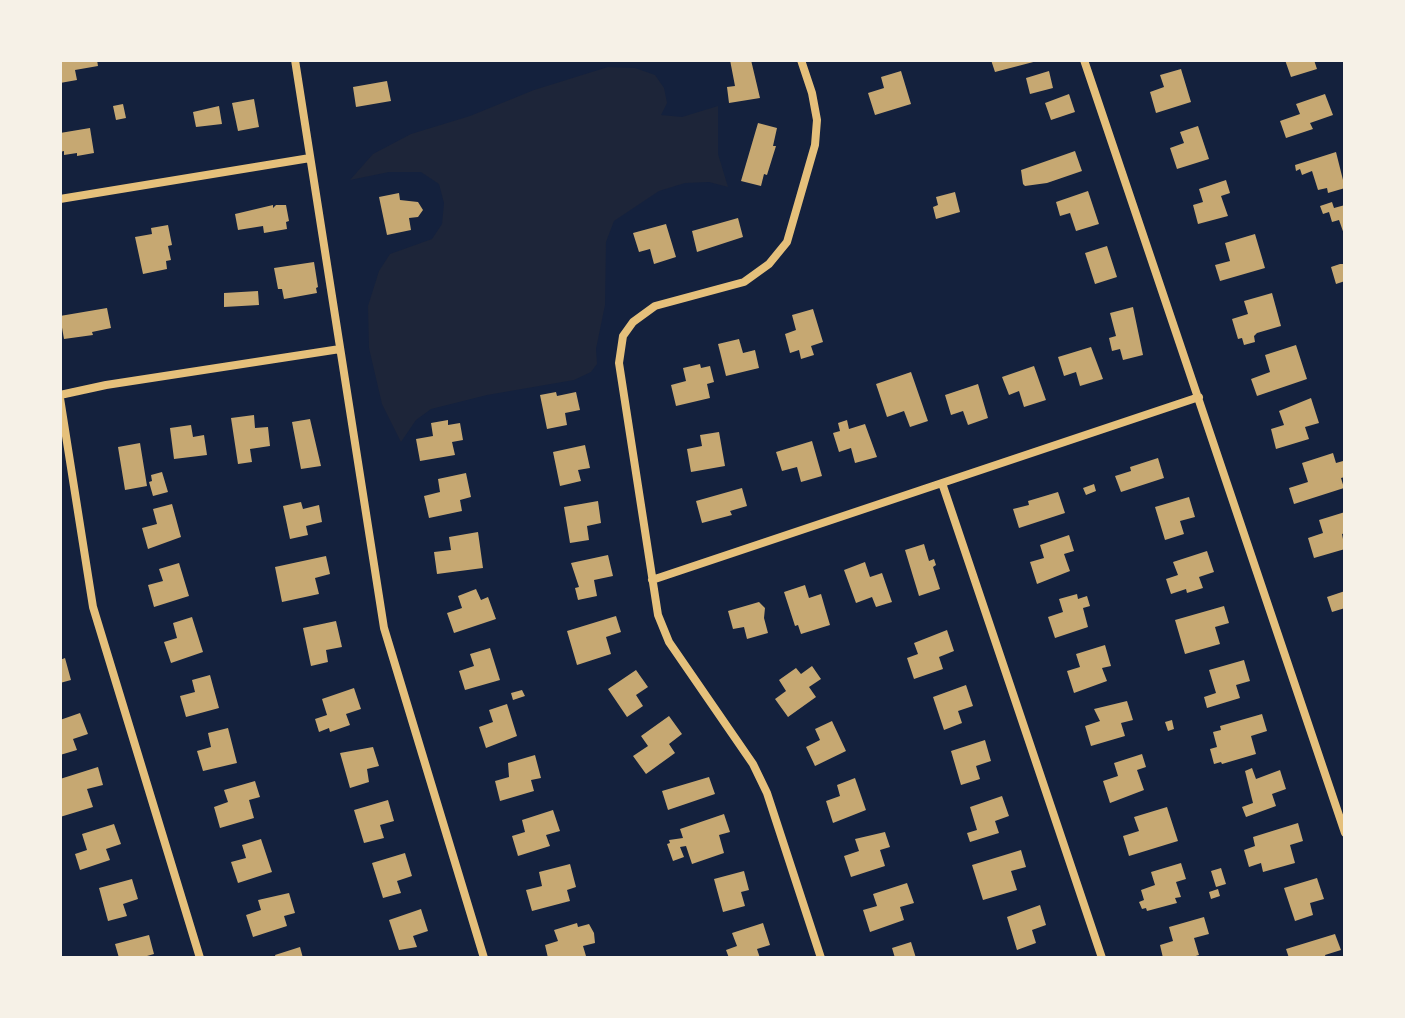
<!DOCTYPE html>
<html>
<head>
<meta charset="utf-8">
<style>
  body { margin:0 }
  #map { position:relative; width:1405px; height:1018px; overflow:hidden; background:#14213d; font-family:Barlow,sans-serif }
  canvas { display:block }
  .frame { position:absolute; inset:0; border:62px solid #f6f1e7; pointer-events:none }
</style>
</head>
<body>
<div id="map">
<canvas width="1405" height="1018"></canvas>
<div class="frame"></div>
</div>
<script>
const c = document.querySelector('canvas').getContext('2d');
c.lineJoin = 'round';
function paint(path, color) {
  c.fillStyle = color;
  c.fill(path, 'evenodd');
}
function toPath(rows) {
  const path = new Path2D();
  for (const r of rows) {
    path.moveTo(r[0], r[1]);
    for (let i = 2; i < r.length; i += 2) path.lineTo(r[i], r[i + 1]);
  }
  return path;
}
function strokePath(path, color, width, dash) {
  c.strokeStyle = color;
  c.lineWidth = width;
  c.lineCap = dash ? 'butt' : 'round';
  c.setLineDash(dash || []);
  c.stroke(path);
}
paint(toPath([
  [608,67,635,68,655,75,664,88,667,103,661,115,682,117,718,106,718,154,728,187,709,182,685,183,659,191,614,221,606,242,605,305,596,349,597,364,591,372,574,380,487,395,431,409,416,420,401,442,382,404,369,348,368,306,379,271,390,254,432,239,442,224,444,203,439,184,421,172,389,172,350,180,373,154,411,134,470,116,534,90]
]), '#1d2539');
paint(toPath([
  [60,60,97,60,98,66,75,70,77,80,60,83],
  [730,60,751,60,760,98,729,103,727,87,735,86],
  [991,60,1041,60,995,72],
  [1285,60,1314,60,1317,69,1291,77],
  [1181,69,1191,102,1156,113,1150,92,1164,87,1160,75],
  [901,71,911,104,875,115,868,93,884,88,881,77],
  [1049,71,1053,88,1030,94,1026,78],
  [387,81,391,101,356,107,353,87],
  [1069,94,1075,112,1051,120,1045,103],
  [1325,94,1333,115,1310,123,1313,129,1286,138,1280,121,1300,114,1296,104],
  [254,99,259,127,238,131,232,103],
  [123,104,126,118,116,120,113,106],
  [219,106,222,124,196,127,193,112],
  [758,123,777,128,773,146,776,146,767,175,764,174,761,186,741,181],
  [1198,126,1209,159,1177,169,1170,148,1184,143,1180,132],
  [90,128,94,153,77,156,77,153,64,155,64,151,60,152,60,133],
  [1075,151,1082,171,1047,183,1025,186,1023,184,1021,170],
  [1336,152,1345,188,1328,193,1327,188,1318,190,1312,171,1302,175,1300,169,1296,171,1295,165],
  [1226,180,1230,193,1221,196,1228,216,1198,224,1193,205,1203,202,1199,189],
  [1088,191,1099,224,1076,231,1070,213,1060,216,1056,202],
  [955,192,960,212,936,219,933,207,938,205,936,197],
  [399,193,400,200,418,202,423,210,418,217,409,218,411,230,387,235,379,197],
  [1332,202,1334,208,1345,205,1345,237,1339,220,1332,222,1329,212,1323,214,1320,206],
  [273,205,273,208,276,205,286,205,289,221,286,222,287,229,264,233,263,226,238,230,235,214],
  [738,218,743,237,697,252,692,231],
  [666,224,676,257,654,264,650,249,639,252,633,233],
  [168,225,172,245,168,246,171,260,166,261,167,269,143,274,135,237,152,234,151,228],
  [1255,234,1265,268,1220,281,1215,265,1230,261,1225,243],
  [1107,246,1117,277,1095,284,1085,253],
  [314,262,318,287,316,288,317,293,284,299,282,289,278,289,274,268],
  [1340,264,1345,264,1345,281,1336,284,1331,267],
  [258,291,259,305,224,307,224,293],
  [1272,293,1281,326,1257,333,1254,336,1255,342,1244,345,1242,338,1238,339,1232,319,1248,314,1244,301],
  [1133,307,1143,355,1123,360,1120,349,1112,351,1109,338,1116,336,1110,313],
  [107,308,111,328,92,332,93,335,64,339,60,316],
  [813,309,823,342,811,346,814,355,801,359,799,350,790,353,785,334,796,330,792,315],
  [739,339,743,353,755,350,759,368,726,376,718,344],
  [1296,345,1307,379,1257,396,1251,379,1270,372,1265,355],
  [1091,347,1103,379,1080,386,1076,372,1064,376,1058,357],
  [700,364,701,368,710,366,714,382,707,384,710,398,676,406,671,385,686,381,683,368],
  [1034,366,1046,400,1024,407,1019,391,1009,395,1002,377],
  [911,372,928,421,910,427,904,411,887,417,876,384],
  [978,384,988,418,968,425,963,411,951,415,945,395],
  [556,392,557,396,576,392,580,410,565,413,567,425,547,429,540,395],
  [1311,398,1319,423,1305,427,1309,439,1276,449,1271,429,1284,425,1279,411],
  [254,415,255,428,268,427,270,446,250,449,252,462,238,464,231,418],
  [310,419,321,466,301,469,292,422],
  [448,420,448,425,460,423,463,440,452,442,455,455,420,461,416,439,433,436,431,423],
  [847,420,849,429,865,424,877,457,855,463,851,448,839,452,833,433,840,431,838,423],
  [191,425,193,437,204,435,207,455,174,459,170,428],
  [719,432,725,466,691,472,687,449,702,446,700,435],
  [812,441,822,476,801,482,797,467,782,471,776,452],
  [140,443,147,486,125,490,118,447],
  [585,445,590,468,578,470,581,481,560,486,553,452],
  [1333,453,1336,463,1343,461,1345,477,1341,478,1344,488,1294,504,1289,488,1308,482,1302,463],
  [1158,458,1164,478,1121,492,1115,476,1131,471,1130,467],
  [162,472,168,492,153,496,149,482,152,481,151,475],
  [466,473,471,497,460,500,462,511,429,518,424,496,440,492,438,479],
  [1094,484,1096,491,1086,495,1083,488],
  [742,488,747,506,730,511,732,515,702,523,696,501],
  [1058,492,1065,513,1019,528,1013,509,1029,505,1028,501],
  [1189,497,1195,517,1180,521,1184,534,1165,540,1155,507],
  [598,501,601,523,587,526,589,540,570,543,564,507],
  [301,502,303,509,319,505,322,522,306,526,308,535,290,539,283,506],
  [172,504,181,537,148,549,142,528,157,524,153,509],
  [1345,512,1345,533,1342,534,1345,549,1314,558,1308,538,1323,533,1319,520],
  [478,532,483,568,437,574,434,552,451,550,449,537],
  [1069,535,1074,551,1064,554,1070,571,1037,584,1030,562,1044,558,1040,545],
  [924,544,929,561,934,559,936,565,933,567,940,589,919,596,905,550],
  [1207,551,1214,572,1199,577,1203,588,1187,593,1186,589,1171,594,1166,579,1178,575,1173,562],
  [608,555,613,576,594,580,597,596,578,600,575,588,579,587,571,563],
  [326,556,330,574,315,578,319,594,282,602,275,567],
  [865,562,870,577,882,573,892,602,876,607,872,597,856,603,844,570],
  [179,563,189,596,154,607,148,585,163,581,159,569],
  [805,585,809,598,821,594,830,625,801,634,798,625,795,626,784,592],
  [476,589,481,600,488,597,496,619,454,633,447,613,462,608,458,596],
  [1345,591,1345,608,1332,612,1327,597],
  [1077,594,1078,599,1087,596,1090,606,1083,608,1088,627,1055,638,1048,617,1063,612,1059,599],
  [759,602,765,608,764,618,768,633,747,639,744,627,733,629,728,611],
  [1224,606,1229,623,1215,627,1220,644,1185,654,1175,620],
  [616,616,621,632,606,637,611,654,577,665,567,631],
  [192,617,203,652,171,663,164,642,177,638,173,623],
  [336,621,342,647,326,650,328,662,311,666,303,628],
  [947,630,954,651,939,657,943,669,914,679,907,658,918,654,914,643],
  [1105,645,1111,666,1102,668,1107,681,1074,693,1067,671,1080,667,1076,654],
  [490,648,500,680,465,690,459,671,474,666,470,654],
  [65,658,71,680,60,683,60,660],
  [1244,660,1250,681,1236,685,1240,698,1207,708,1204,697,1216,693,1209,670],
  [812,666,821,679,809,687,816,697,788,717,775,699,786,691,779,680,796,668,801,674],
  [636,670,648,687,636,695,643,706,627,717,608,689],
  [210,675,219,708,186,717,180,696,195,692,192,680],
  [966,685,973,706,958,711,962,723,944,730,933,697],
  [354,688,361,709,346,714,350,725,330,732,329,728,319,732,315,719,327,715,322,699],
  [522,690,525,696,513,700,511,693],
  [1127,701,1133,720,1121,723,1125,736,1091,746,1085,726,1100,721,1094,709],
  [507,704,517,736,486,748,479,727,493,722,489,710],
  [80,713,88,734,73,739,77,750,60,755,60,720],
  [1262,714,1267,731,1251,736,1256,754,1222,764,1221,762,1214,764,1210,749,1217,747,1213,732,1221,730,1220,726],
  [669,716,682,734,669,744,675,753,646,774,633,756,648,746,641,736],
  [1172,720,1174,729,1168,731,1165,722],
  [832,721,846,751,815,766,806,747,820,740,815,729],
  [228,728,237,763,203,771,197,751,211,747,208,733],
  [985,740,991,761,976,766,980,779,961,785,951,751],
  [373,747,379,766,367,769,369,782,350,788,340,753],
  [1142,754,1146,767,1137,770,1144,790,1110,803,1103,781,1118,776,1114,763],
  [535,755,541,778,531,780,534,791,500,801,495,781,509,777,508,763],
  [98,767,103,785,87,789,93,807,60,817,60,779],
  [1252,768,1256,779,1280,770,1286,789,1272,794,1276,806,1246,817,1242,807,1253,803,1245,771],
  [709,777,715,794,668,810,662,791],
  [855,778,866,810,833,823,826,801,840,796,837,785],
  [255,781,260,797,249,800,254,818,220,828,214,807,228,802,224,790],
  [1002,796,1009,816,995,821,999,833,970,842,967,833,977,830,970,807],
  [388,800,394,821,380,825,384,838,364,843,354,810],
  [1167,807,1178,841,1129,856,1123,836,1139,831,1134,817],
  [553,810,560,831,546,835,550,846,518,856,512,836,525,832,522,820],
  [724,814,730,832,719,835,724,853,692,864,686,846,680,847,684,857,673,861,667,844,670,843,669,840,683,838,680,829],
  [1298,823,1303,841,1290,845,1295,863,1263,872,1261,863,1249,867,1244,850,1255,846,1253,837],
  [114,824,121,844,106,849,110,860,80,870,75,854,87,850,82,834],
  [885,832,890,847,880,850,885,866,851,877,844,856,859,851,855,839],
  [261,839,272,872,238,883,231,862,246,858,242,845],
  [1021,850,1026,867,1011,871,1017,890,983,900,972,865],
  [405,853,412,876,397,881,401,893,383,898,372,863],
  [1181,863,1186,879,1176,882,1181,897,1175,898,1177,903,1147,911,1146,908,1142,909,1139,902,1144,900,1141,890,1155,885,1151,872],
  [570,864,576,887,567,890,570,901,532,911,526,890,542,886,539,872],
  [1221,868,1226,884,1216,887,1211,871],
  [744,871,749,890,741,892,745,906,723,912,714,879],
  [1317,878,1324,899,1310,903,1313,915,1295,921,1284,888],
  [132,879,138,899,123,904,127,916,108,921,99,888],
  [907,883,914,903,900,907,904,920,870,932,863,910,877,906,873,894],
  [1218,889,1220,896,1211,899,1209,892],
  [289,893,295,913,284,916,287,926,253,937,246,915,261,910,258,900],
  [1040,905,1046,925,1032,930,1036,943,1017,950,1007,917],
  [421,909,428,931,413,936,417,947,399,950,389,920],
  [1204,917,1209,934,1194,938,1199,955,1189,958,1163,958,1160,945,1173,941,1169,927],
  [577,923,578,927,589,924,594,933,595,943,583,946,586,956,548,958,545,945,558,941,554,930],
  [763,923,770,945,757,949,760,958,729,958,726,950,737,946,732,933],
  [1335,934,1341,950,1325,955,1326,958,1289,958,1286,949],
  [149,935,154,954,140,958,119,958,115,944],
  [911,942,916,958,895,958,892,948],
  [300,947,303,958,276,958,275,955]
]), '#c6a872');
strokePath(toPath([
  [295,60,384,628,484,958],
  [801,60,812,93,817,120,815,145,787,242,769,264,744,282,655,306,633,322,623,336,619,363,658,615,669,642,753,764,767,793,821,958],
  [1084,60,1345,833],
  [60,199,310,158],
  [60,395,106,385,340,349],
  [60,398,93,607,200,958],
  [942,483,1102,958],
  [652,580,1199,397]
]), '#e5c07b', 8);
</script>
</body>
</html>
